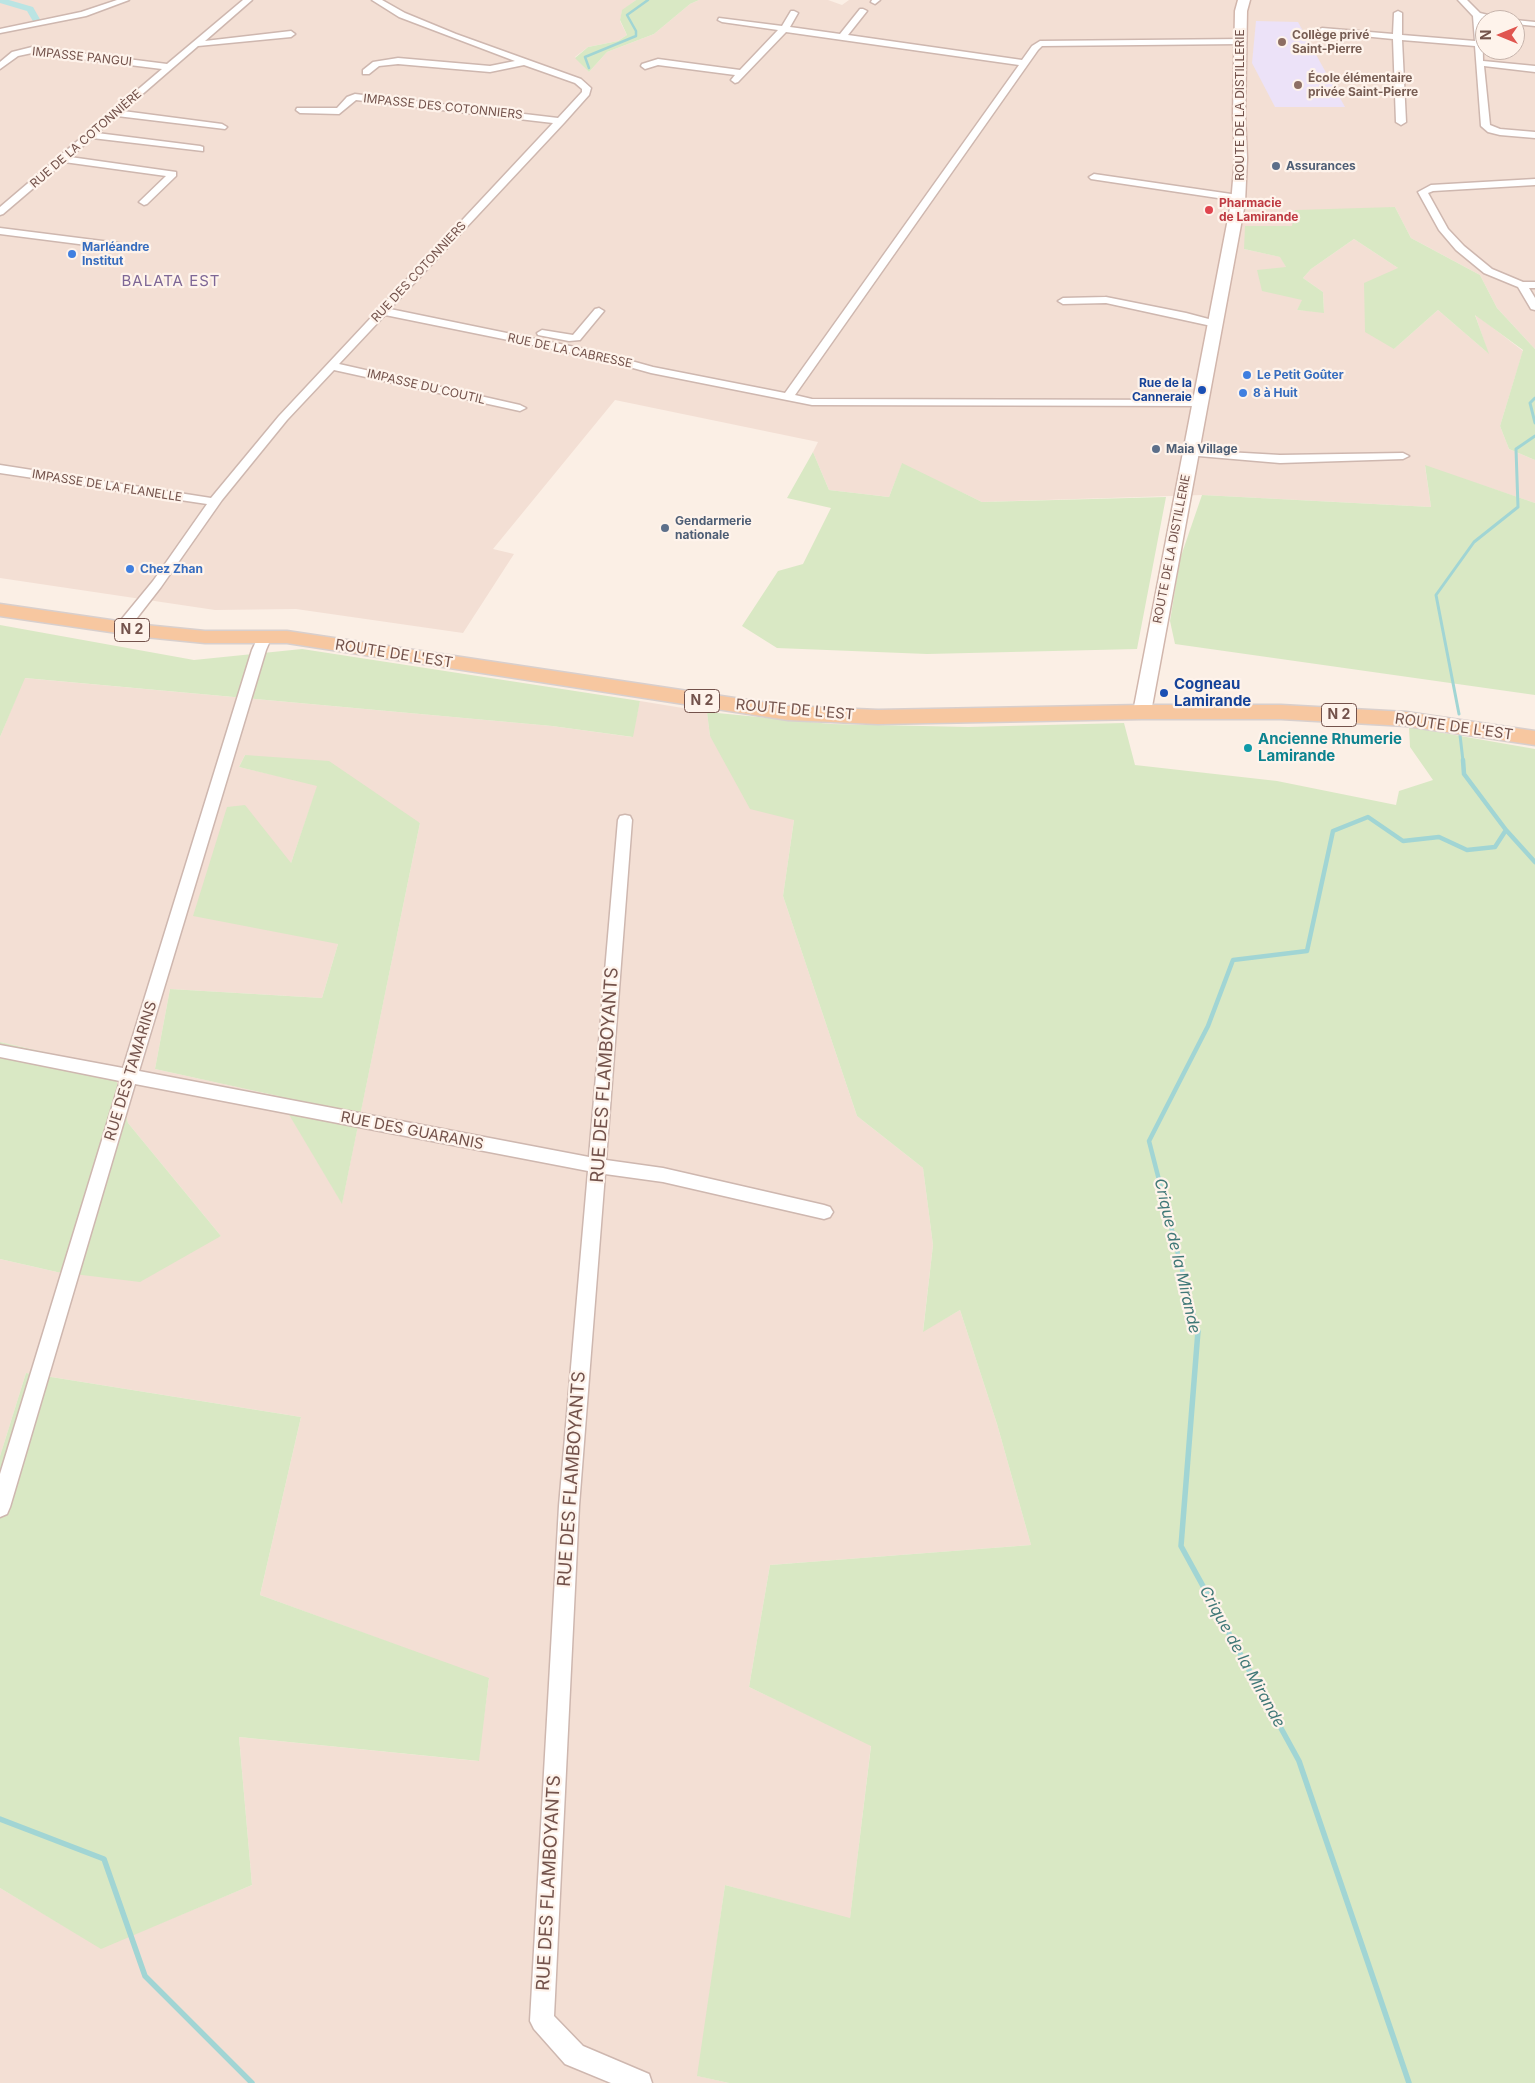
<!DOCTYPE html>
<html>
<head>
<meta charset="utf-8">
<style>
  body { margin:0 }
  #map { position:relative; width:1535px; height:2083px; overflow:hidden; background:#fbefe5; font-family:Inter,sans-serif }
  canvas { display:block }
  .north { position:absolute; left:1475px; top:10px; width:50px; height:50px; box-sizing:border-box; background:#fef3eb; border:1px solid #c6b3ab; border-radius:50%; rotate:270deg; font-size:14px; font-weight:700; line-height:20px; text-align:center; color:#73524b }
  .north::after { content:''; display:block; margin:auto; width:18px; height:22px; background:#e0554f; clip-path:polygon(50% 0,100% 100%,50% 72%,0 100%) }
</style>
</head>
<body>
<div id="map">
<canvas width="1535" height="2083"></canvas>
<div class="north">N</div>
</div>
<script>
const c = document.querySelector('canvas').getContext('2d');
c.lineJoin = 'round';
function paint(path, color) {
  c.fillStyle = color;
  c.fill(path, 'evenodd');
}
function toPath(rows) {
  const path = new Path2D();
  for (const r of rows) {
    path.moveTo(r[0], r[1]);
    for (let i = 2; i < r.length; i += 2) path.lineTo(r[i], r[i + 1]);
  }
  return path;
}
function strokePath(path, color, width, dash) {
  c.strokeStyle = color;
  c.lineWidth = width;
  c.lineCap = dash ? 'butt' : 'round';
  c.setLineDash(dash || []);
  c.stroke(path);
}
function write(font, color, halo, rows, align = 'center') {
  c.font = font + ' Inter,sans-serif';
  c.lineWidth = 4.5;
  c.setLineDash([]);
  c.textBaseline = 'middle';
  c.strokeStyle = halo;
  c.fillStyle = color;
  for (const [text, x, y, turn = 0] of rows) {
    c.save();
    c.translate(x, y);
    c.rotate((+turn || 0) * Math.PI / 180);
    c.textAlign = isNaN(turn) ? turn : align;
    if (halo) c.strokeText(text, 0, 0);
    c.fillText(text, 0, 0);
    c.restore();
  }
}
paint(toPath([
  [0,0,636,0,622,11,620,21,627,35,618,41,588,47,575,57,589,72,607,52,654,34,690,4,699,0,828,0,842,5,849,0,1535,0,1535,349,1497,308,1480,275,1411,238,1395,207,1292,226,1244,249,1281,257,1303,300,1297,310,1324,312,1323,292,1303,278,1311,269,1354,239,1398,268,1394,349,1438,310,1488,353,1475,314,1523,351,1500,426,1509,449,1535,460,1535,503,1425,466,1431,507,1202,495,982,502,902,464,889,497,829,490,813,452,818,442,615,400,493,549,514,554,463,633,296,609,215,610,0,578],
  [1485,20,1515,20,1515,50,1485,50],
  [24,678,552,726,632,737,640,701,707,712,710,736,794,820,783,896,857,1116,923,1168,933,1245,923,1331,960,1310,997,1424,1031,1545,770,1565,749,1687,871,1745,850,1919,725,1885,698,2076,729,2083,0,2083,0,1888,101,1948,252,1885,239,1737,478,1761,489,1679,260,1595,301,1417,26,1373,0,1456,0,1259,57,1272,221,1236,128,1123,113,1068,0,1042,0,737],
  [245,755,420,823,342,1203,279,1096,155,1069,170,989,322,998,338,944,291,863,318,785,239,767]
]), '#f3dfd4');
paint(toPath([
  [1256,21,1298,22,1345,107,1275,107,1252,63]
]), '#ece2f8');
paint(toPath([
  [636,0,699,0,690,4,654,34,607,52,589,72,575,58,588,47,618,41,627,35,620,20,622,10],
  [1395,207,1411,238,1480,275,1497,308,1535,349,1535,460,1509,449,1500,426,1523,350,1475,315,1489,354,1438,310,1394,349,1365,332,1364,283,1398,268,1354,239,1311,269,1303,278,1323,292,1324,313,1297,310,1302,300,1262,291,1257,270,1286,267,1280,257,1244,249,1245,226,1292,226,1295,210],
  [813,452,829,490,889,497,902,463,982,502,1166,497,1137,649,927,654,777,648,742,626,778,571,803,564,831,508,787,498],
  [1425,465,1535,503,1535,695,1175,644,1170,621,1180,559,1202,495,1431,507],
  [0,625,194,660,302,649,640,701,633,737,552,726,25,678,0,737],
  [707,712,831,724,968,727,1124,723,1135,765,1277,781,1396,805,1399,791,1433,780,1410,747,1409,727,1535,749,1535,2083,729,2083,697,2076,725,1885,850,1918,871,1746,749,1687,770,1565,1031,1545,997,1424,960,1310,923,1332,933,1245,923,1168,857,1116,783,896,794,820,750,809,710,736],
  [245,755,329,761,420,823,342,1204,278,1096,155,1069,170,989,322,998,338,944,193,916,227,807,245,805,291,863,317,786,239,767],
  [0,1042,113,1068,128,1123,221,1236,140,1282,57,1272,0,1259],
  [26,1373,301,1417,260,1595,489,1678,479,1761,239,1737,252,1885,101,1949,0,1888,0,1456]
]), '#d9e8c4');
strokePath(toPath([
  [589,68,585,57,636,36,636,31,627,15,648,0]
]), '#a1d5d4', 2.5);
strokePath(toPath([
  [1535,398,1530,403,1535,423],
  [1459,714,1436,595,1474,542,1518,507,1516,449,1535,436],
  [1460,735,1463,761]
]), '#a1d5d4', 3);
strokePath(toPath([
  [1506,830,1535,862],
  [1198,1332,1149,1141,1208,1026,1233,960,1307,951,1333,831,1368,817,1403,841,1439,837,1467,850,1495,847,1506,830,1464,774,1463,760]
]), '#a1d5d4', 4.5);
strokePath(toPath([
  [1198,1331,1181,1546,1299,1761,1409,2083],
  [0,1819,104,1859,145,1976,252,2083]
]), '#a1d5d4', 5.5);
paint(toPath([
  [0,0,9,0,33,7,41,21,34,23,27,11,0,3,0,0]
]), '#bae4e3');
const street = toPath([
  [117,0,129,0,86,16,0,33,0,29,81,12,117,0],
  [243,0,252,0,205,41,291,31,295,34,291,37,198,46,123,111,222,124,227,127,225,129,117,116,97,133,200,146,203,147,203,151,92,138,70,157,176,172,176,176,147,204,144,205,139,202,166,176,64,162,3,214,0,215,0,207,162,69,32,53,18,56,0,69,0,62,12,52,32,47,167,64,243,0],
  [372,0,382,0,405,13,456,34,581,79,591,88,589,95,564,123,390,309,599,352,653,367,785,393,1019,65,786,32,738,82,735,83,731,80,735,75,658,65,645,69,641,66,642,64,658,59,740,70,778,30,722,22,718,20,719,18,782,26,791,11,794,11,798,13,790,27,840,34,860,9,863,9,867,11,848,35,1022,60,1032,46,1040,41,1243,39,1244,41,1240,44,1042,46,1038,50,795,395,812,399,1200,400,1206,403,1200,406,812,405,651,373,597,358,385,315,339,364,520,405,526,408,520,411,334,370,287,420,222,500,161,587,126,632,116,632,114,629,116,626,153,581,207,504,0,473,0,465,211,498,279,416,553,123,356,100,339,114,300,113,296,110,297,108,337,108,347,97,355,94,558,118,582,92,582,89,575,83,524,65,490,72,398,64,379,66,369,74,363,74,363,70,373,62,398,58,490,66,515,61,399,17,372,0],
  [872,0,880,0,875,4,871,2,872,0],
  [1458,0,1467,0,1480,13,1508,20,1482,18,1483,61,1535,66,1535,72,1484,66,1490,125,1500,129,1535,132,1535,138,1500,135,1488,132,1481,126,1475,46,1402,40,1406,122,1401,125,1396,122,1393,39,1322,32,1318,30,1322,28,1393,34,1394,13,1398,11,1402,13,1402,35,1475,41,1473,16,1458,0],
  [1513,20,1515,20,1535,22,1535,26,1515,24,1515,20,1513,20],
  [1094,174,1238,195,1243,198,1238,201,1091,179,1089,177,1094,174],
  [1535,179,1535,185,1433,191,1428,193,1448,229,1464,246,1492,269,1523,282,1535,282,1535,288,1529,288,1535,298,1535,310,1531,309,1518,287,1484,273,1456,250,1439,230,1418,192,1431,185,1535,179],
  [0,228,126,244,131,247,126,250,0,234,0,228],
  [1106,297,1186,313,1220,322,1221,324,1216,327,1106,303,1063,304,1058,301,1063,298,1106,297],
  [599,308,604,311,580,340,569,341,538,335,537,333,542,330,573,335,595,309,599,308],
  [1191,450,1280,455,1403,453,1409,456,1403,459,1280,463,1187,455,1185,453,1191,450],
  [265,632,272,636,266,650,139,1071,589,1157,618,820,620,816,625,815,630,816,632,820,606,1160,663,1168,824,1205,830,1207,833,1212,830,1217,824,1219,663,1182,605,1174,579,1506,554,2016,583,2046,649,2074,652,2083,611,2083,565,2064,534,2029,530,2021,559,1506,588,1171,135,1084,10,1507,7,1514,0,1517,0,1474,120,1081,0,1057,0,1045,123,1068,252,650,260,633,265,632]
]);
const secondary = toPath([
  [1238,0,1250,0,1247,11,1245,115,1247,158,1245,203,1151,712,1149,716,1142,718,1135,716,1133,712,1231,203,1235,158,1233,115,1235,11,1238,0]
]);
const primary = toPath([
  [0,604,145,625,205,631,287,631,788,706,878,710,1142,705,1281,705,1406,712,1535,731,1535,745,1406,726,1281,719,1142,719,878,724,788,720,287,643,205,643,145,637,0,616,0,604]
]);
strokePath(street, '#ceb7af', 3);
strokePath(secondary, '#d1b6ac', 3);
strokePath(primary, '#d8cfcd', 3);
paint(street, '#fff');
paint(secondary, '#fff');
paint(primary, '#f7c7a0');
for (const [x, y, r, color] of [
  [1282,42,5,"#8d6e63"],
  [1298,85,5,"#8d6e63"],
  [1276,166,5,"#5c6f8a"],
  [1209,210,5,"#e0444e"],
  [72,254,5,"#3f7fe0"],
  [1247,375,5,"#3f7fe0"],
  [1202,390,5,"#1a4fb4"],
  [1243,393,5,"#3f7fe0"],
  [1156,449,5,"#5c6f8a"],
  [665,528,5,"#5c6f8a"],
  [130,569,5,"#3f7fe0"],
  [1164,693,5,"#1a4fb4"],
  [1248,748,5,"#0f9aa8"]
]) {
  const dot = new Path2D();
  dot.arc(x, y, r, 0, 2 * Math.PI);
  c.fillStyle = color;
  c.fill(dot);
  strokePath(dot, '#fef3eb', 2);
}
write('bold 12px', '#785e54', '#fef3eb', [
  ["Collège privé",1292,35],
  ["Saint-Pierre",1292,49],
  ["École élémentaire",1308,78],
  ["privée Saint-Pierre",1308,92]
], 'left');
write('12px', '#73524b', '#fef3eb', [
  ["IMPASSE PANGUI",82,57,6],
  ["ROUTE DE LA DISTILLERIE",1240,105,-90],
  ["IMPASSE DES COTONNIERS",443,107,6],
  ["RUE DE LA COTONNIÈRE",86,139,-41],
  ["RUE DES COTONNIERS",419,272,-47],
  ["RUE DE LA CABRESSE",570,351,12],
  ["IMPASSE DU COUTIL",426,387,13],
  ["IMPASSE DE LA FLANELLE",107,486,9],
  ["ROUTE DE LA DISTILLERIE",1172,549,-79]
]);
write('bold 12px', '#4e5e75', '#fef3eb', [
  ["Assurances",1286,166],
  ["Maia Village",1166,449],
  ["Gendarmerie",675,521],
  ["nationale",675,535]
], 'left');
write('bold 12px', '#be3a42', '#fef3eb', [
  ["Pharmacie",1219,203],
  ["de Lamirande",1219,217]
], 'left');
write('bold 12px', '#366cbe', '#fef3eb', [
  ["Marléandre",82,247],
  ["Institut",82,261],
  ["Le Petit Goûter",1257,375],
  ["8 à Huit",1253,393],
  ["Chez Zhan",140,569]
], 'left');
write('bold 12px', '#164399', '#fef3eb', [
  ["Rue de la",1192,383],
  ["Canneraie",1192,397]
], 'right');
for (const [x, y, w] of [
  [132,630,35],
  [702,701,35],
  [1339,715,35]
]) {
  const box = new Path2D();
  box.roundRect(x - w / 2, y - 11.5, w, 23, 4);
  c.fillStyle = '#fef3eb';
  c.fill(box);
  strokePath(box, '#73524b', 1);
}
write('bold 14px', '#73524b', null, [
  ["N 2",132,630],
  ["N 2",702,701],
  ["N 2",1339,715]
]);
c.letterSpacing = '1px';
write('15px', '#7e6796', '#fef3eb', [
  ["BALATA EST",171,281]
]);
c.letterSpacing = '0px';
write('15px', '#73524b', '#fef3eb', [
  ["ROUTE DE L'EST",394,654,9],
  ["ROUTE DE L'EST",795,710,5],
  ["ROUTE DE L'EST",1454,727,8],
  ["RUE DES TAMARINS",131,1071,-73],
  ["RUE DES GUARANIS",412,1131,11]
]);
write('bold 15px', '#164399', '#fef3eb', [
  ["Cogneau",1174,684],
  ["Lamirande",1174,701]
], 'left');
write('bold 15px', '#0d838f', '#fef3eb', [
  ["Ancienne Rhumerie",1258,739],
  ["Lamirande",1258,756]
], 'left');
write('italic 16px', '#407877', '#fef3eb', [
  ["Crique de la Mirande",1177,1256,77],
  ["Crique de la Mirande",1242,1657,61]
]);
write('18px', '#73524b', '#fef3eb', [
  ["RUE DES FLAMBOYANTS",605,1075,-86],
  ["RUE DES FLAMBOYANTS",572,1479,-86],
  ["RUE DES FLAMBOYANTS",549,1883,-87]
]);
</script>
</body>
</html>
